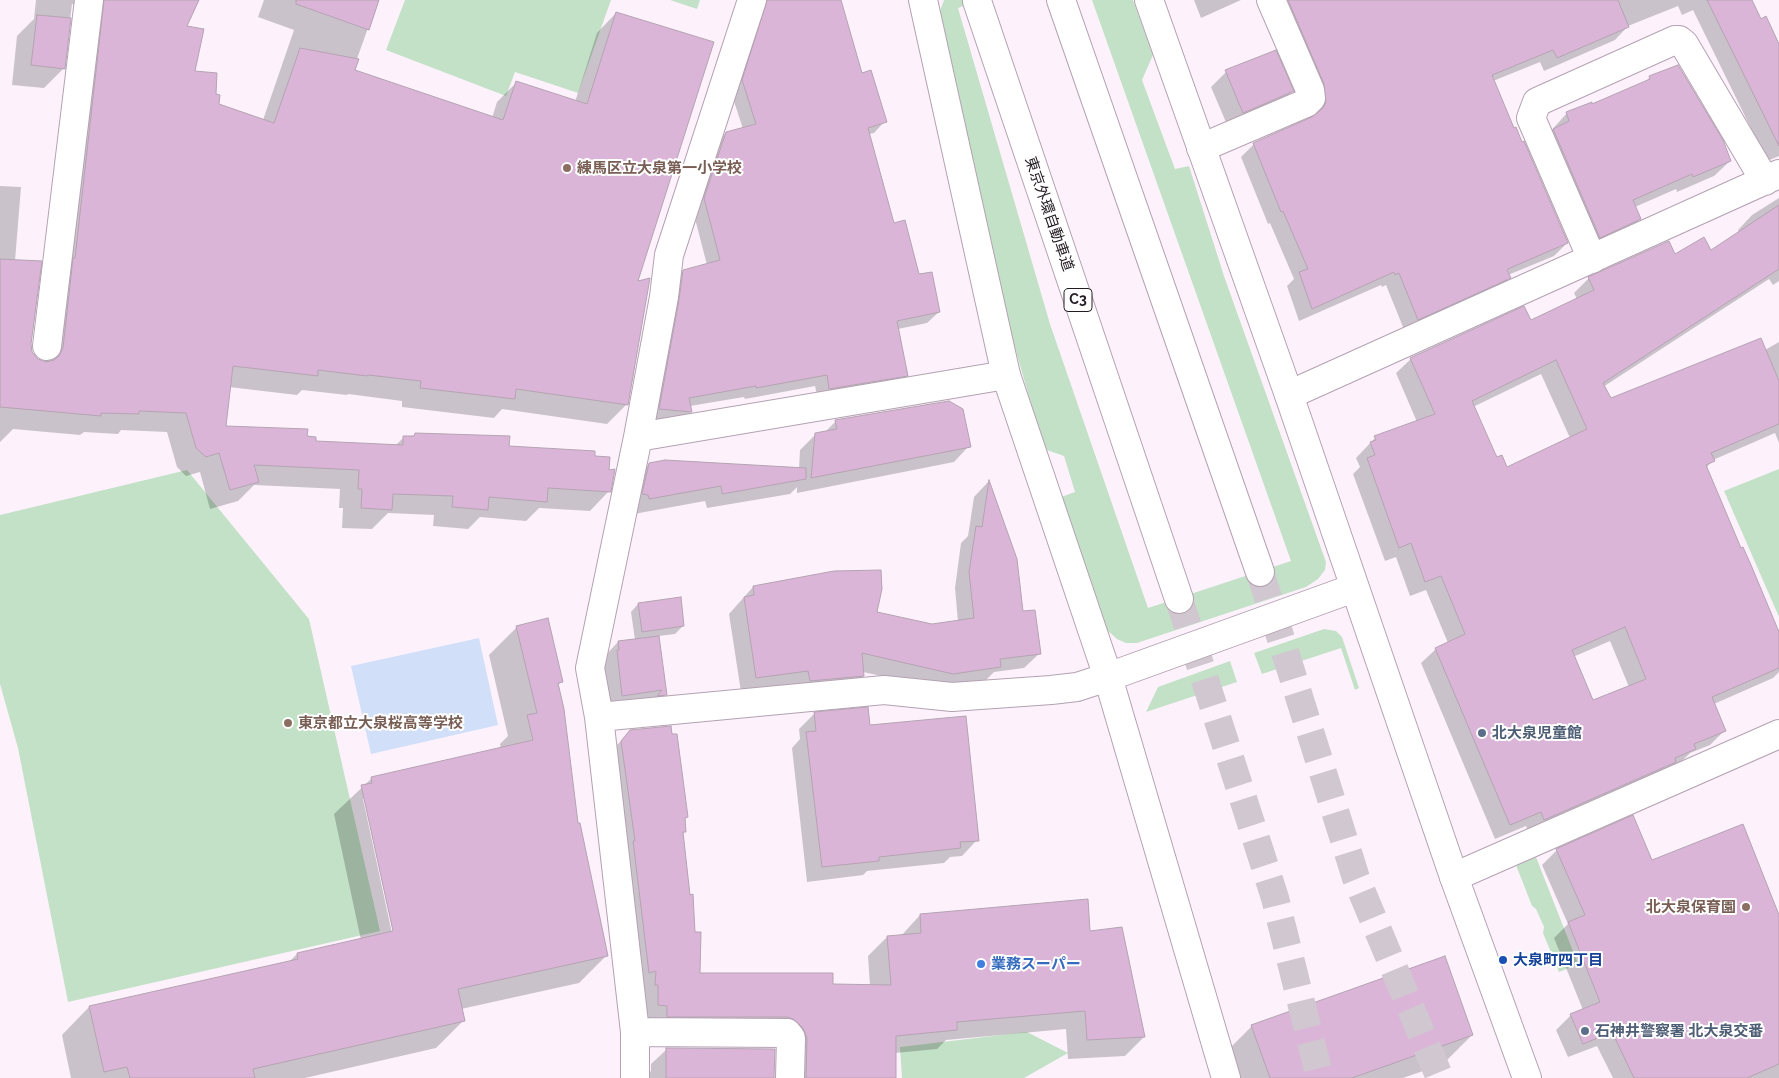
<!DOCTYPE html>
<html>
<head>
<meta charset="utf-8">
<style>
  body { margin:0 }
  canvas { display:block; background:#fdf2fc }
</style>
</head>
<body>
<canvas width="1779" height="1078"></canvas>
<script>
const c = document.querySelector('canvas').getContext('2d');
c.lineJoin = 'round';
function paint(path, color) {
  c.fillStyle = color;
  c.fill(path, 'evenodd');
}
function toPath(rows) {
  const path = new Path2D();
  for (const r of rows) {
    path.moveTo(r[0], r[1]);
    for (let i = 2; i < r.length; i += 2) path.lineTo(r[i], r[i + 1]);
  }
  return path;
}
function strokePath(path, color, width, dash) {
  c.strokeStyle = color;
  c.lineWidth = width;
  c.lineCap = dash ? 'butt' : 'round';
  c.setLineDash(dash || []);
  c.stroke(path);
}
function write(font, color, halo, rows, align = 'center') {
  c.font = font + ' Raleway,"Noto Sans JP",sans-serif';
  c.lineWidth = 4;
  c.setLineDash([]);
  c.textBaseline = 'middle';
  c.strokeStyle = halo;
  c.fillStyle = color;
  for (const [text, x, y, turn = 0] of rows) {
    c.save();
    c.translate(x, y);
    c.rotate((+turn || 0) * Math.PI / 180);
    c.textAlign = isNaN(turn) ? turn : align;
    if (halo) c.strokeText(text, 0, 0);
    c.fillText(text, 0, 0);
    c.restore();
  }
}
paint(toPath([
  [405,0,611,0,578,93,515,72,506,96,386,50],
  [670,0,700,0,697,9],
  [944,0,980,0,958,8,1050,324,1148,608,1291,561,1092,0,1133,0,1153,55,1142,80,1175,169,1189,166,1224,276,1326,562,1325,570,1318,579,1306,587,1137,643,1126,643,1117,639,1107,630,1061,497,1075,492,1064,456,1044,449,1003,306,942,24,940,11],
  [1779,469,1779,617,1724,491],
  [187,470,309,619,380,931,68,1002,18,748,0,684,0,515],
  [1324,629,1336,631,1342,637,1359,688,1355,690,1341,648,1262,674,1254,653],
  [1230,661,1237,682,1146,712,1158,687],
  [1536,857,1578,964,1559,972,1543,933,1544,927,1536,909,1532,906,1516,865],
  [1027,1032,1068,1053,1024,1078,902,1078,900,1047]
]), '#c3e1c7');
paint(toPath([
  [479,638,498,725,371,754,351,666]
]), '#d1dff8');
paint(toPath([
  [36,0,198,0,185,27,194,73,214,95,218,105,263,120,294,30,258,17,264,0,378,0,353,70,492,118,497,102,517,82,575,102,597,33,616,13,636,283,627,404,607,424,502,409,494,418,402,407,402,401,348,394,347,395,302,390,297,395,229,387,224,427,306,437,315,442,395,446,404,437,412,437,415,434,594,457,609,491,590,511,539,508,526,521,480,517,468,529,433,526,434,515,388,513,372,529,342,528,343,508,339,508,340,489,254,485,238,501,210,509,200,472,186,476,177,467,167,432,121,430,118,434,84,432,80,435,13,429,0,442,0,186,21,187,15,261,31,352,36,359,44,363,54,279,78,6,72,4,64,68,44,88,12,85,17,36,34,19],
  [758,0,840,0,861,74,885,121,874,133,869,134,893,224,918,276,939,312,927,323,898,329,907,375,895,387,818,400,815,386,745,399,744,397,690,406,691,412,679,423,648,420,672,283,684,271,707,265,693,211,714,145,726,133,743,129,731,92],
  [1194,0,1241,0,1201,18],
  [1268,0,1751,0,1760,20,1779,47,1779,156,1767,161,1693,10,1682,15,1678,6,1628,26,1615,40,1544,71,1540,62,1493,81,1513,130,1567,243,1554,256,1508,275,1510,277,1497,290,1405,332,1386,285,1382,287,1381,285,1299,321,1287,286,1294,279,1270,223,1268,224,1241,157,1254,144,1313,118,1314,110],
  [1226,72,1292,91,1277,106,1228,127,1211,87],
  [1650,77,1730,161,1714,176,1677,192,1676,189,1635,207,1640,219,1624,234,1584,252,1538,145,1567,113,1592,105,1644,83],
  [1779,198,1779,281,1773,285,1769,279,1603,387,1610,399,1765,350,1779,342,1779,443,1775,433,1713,460,1706,468,1779,635,1779,672,1773,678,1714,704,1725,730,1710,745,1690,753,1680,763,1529,834,1526,826,1495,839,1421,663,1436,649,1448,643,1426,590,1410,596,1396,557,1385,561,1353,474,1360,467,1356,458,1375,438,1417,422,1396,373,1411,359,1530,321,1577,299,1574,293,1589,278,1674,256,1711,251,1739,233,1738,230,1752,215],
  [1541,374,1570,438,1506,469,1494,453,1473,407],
  [1610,641,1629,687,1592,702,1573,657],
  [836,421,969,446,954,462,797,493,797,487,790,494,707,508,705,501,634,514,634,479,649,464,799,469,800,450,816,434,824,433],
  [988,482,1016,559,1022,613,1040,653,1024,668,994,672,984,682,937,688,863,672,863,676,848,691,741,692,729,614,753,587,932,625,958,622,955,588,961,543,968,536,974,497],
  [638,604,683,626,675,634,658,636,666,694,650,710,607,710,603,658,618,642,635,640,631,612],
  [517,627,562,681,557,686,577,825,607,955,579,983,461,1009,464,1020,436,1048,305,1078,71,1078,62,1035,89,1007,289,962,297,954,361,940,334,814,372,778,501,749,500,744,508,736,489,655],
  [363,799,365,799,396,937,393,938],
  [814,714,869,727,977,840,962,856,950,857,944,863,867,871,863,875,807,882,792,748,800,739,799,729],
  [631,731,687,817,684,820,685,831,682,835,699,975,832,986,870,986,868,956,887,937,901,936,920,915,1089,932,1144,1037,1125,1056,1068,1059,1066,1029,946,1040,937,1049,895,1053,895,1078,787,1078,780,1042,639,1024,611,751],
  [1557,850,1651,861,1779,919,1779,1078,1613,1078,1597,1046,1568,1057,1556,1030,1571,1015,1583,1010,1554,938,1568,924,1542,865],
  [1252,1026,1472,1035,1443,1064,1403,1078,1231,1078,1223,1055],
  [667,1049,770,1078,644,1078,651,1071,651,1064]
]), '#0003');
const building = toPath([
  [104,0,199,0,187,26,204,29,195,71,217,73,216,94,220,95,219,104,274,123,300,48,359,59,355,70,503,120,516,81,587,104,616,12,714,42,638,281,650,278,628,405,516,389,515,399,420,388,421,381,368,375,367,376,318,370,318,376,233,366,226,426,308,429,307,436,316,437,316,441,403,445,403,436,414,436,415,433,510,436,509,446,595,451,595,456,610,457,609,470,615,469,611,492,548,488,547,502,489,497,488,510,452,507,453,496,393,494,392,510,361,508,362,489,358,489,359,470,254,465,259,482,230,490,219,453,206,457,196,448,186,413,139,411,139,414,101,413,101,416,0,407,0,259,42,261,31,344,32,352,38,359,46,362,54,360,59,356,63,348,73,258,75,258,104,0],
  [296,0,379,0,369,30,296,4,296,0],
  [767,0,841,0,862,73,871,70,887,122,868,128,894,223,905,220,919,274,932,272,940,312,897,321,908,376,829,389,827,375,756,388,756,386,689,398,692,412,659,409,679,300,683,270,720,260,704,198,726,132,756,124,742,80,767,0],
  [1288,0,1618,0,1629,27,1557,58,1553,50,1492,75,1514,128,1516,127,1522,142,1524,141,1568,243,1510,268,1507,270,1511,278,1418,320,1399,273,1395,275,1394,272,1312,309,1299,272,1308,269,1283,211,1281,212,1253,143,1312,117,1322,109,1326,103,1324,84,1288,0],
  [1707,0,1752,0,1761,19,1766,16,1779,44,1779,146,1707,0],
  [37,15,71,18,65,69,31,65,37,15],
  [1276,50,1294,91,1243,113,1225,70,1276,50],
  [1678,65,1723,140,1731,161,1693,177,1692,174,1633,200,1641,219,1600,238,1553,129,1569,121,1566,112,1592,102,1592,104,1650,79,1649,76,1678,65],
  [1779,205,1779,269,1603,383,1611,398,1761,338,1779,381,1779,424,1711,453,1715,461,1706,465,1741,548,1743,547,1751,565,1779,632,1779,668,1712,697,1726,731,1694,744,1696,749,1675,758,1676,762,1544,820,1541,812,1510,825,1435,648,1465,634,1441,576,1425,582,1411,543,1399,548,1367,458,1375,455,1370,442,1376,440,1374,436,1435,414,1410,358,1524,306,1531,320,1594,290,1588,277,1669,241,1675,254,1704,237,1711,250,1779,205],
  [1556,360,1587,429,1507,467,1502,455,1497,457,1495,453,1472,401,1556,360],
  [1625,627,1646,679,1593,700,1572,650,1625,627],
  [949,401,963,409,971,447,811,478,815,433,837,429,835,420,949,401],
  [665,460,806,468,806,479,722,494,721,486,649,499,648,495,642,494,649,463,665,460],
  [989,480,1017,559,1023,611,1035,610,1041,654,1000,659,1001,667,953,674,862,653,864,676,810,681,808,671,756,678,744,597,754,595,753,586,834,571,881,570,882,589,877,612,932,624,974,618,969,572,976,526,982,527,989,480],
  [681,597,684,626,642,632,638,603,681,597],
  [548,618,563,682,558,683,564,709,578,823,580,823,608,956,458,989,465,1021,253,1069,255,1078,130,1078,127,1067,104,1072,89,1006,298,959,297,953,393,931,361,785,372,783,371,777,533,740,527,715,537,713,516,626,548,618],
  [659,636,667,695,657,696,662,690,622,696,617,650,619,650,618,641,659,636],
  [868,707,870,725,966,716,979,841,960,842,961,848,879,857,879,861,822,867,806,732,816,731,814,712,868,707],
  [671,726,672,734,677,734,688,817,685,818,686,832,683,832,690,895,693,894,695,932,701,932,700,973,833,973,833,984,891,985,887,936,921,933,920,914,1088,899,1090,931,1122,927,1145,1037,1087,1040,1085,1011,957,1022,957,1030,896,1036,896,1078,806,1078,807,1038,803,1028,793,1019,787,1017,667,1017,667,1006,658,1005,658,985,655,985,656,971,649,973,633,841,635,841,621,741,630,730,671,726],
  [1633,815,1652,860,1743,824,1779,915,1779,1064,1747,1078,1634,1078,1612,1032,1583,1044,1570,1014,1600,1002,1568,922,1585,915,1556,849,1633,815],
  [1445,956,1473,1035,1352,1078,1270,1078,1251,1025,1445,956],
  [666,1048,775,1049,774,1078,666,1078,666,1048]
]);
paint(building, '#dbb5d7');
strokePath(building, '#b4a3b2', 1);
strokePath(toPath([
  [1260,572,1356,878,1440,1078],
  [1179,599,1275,898,1320,1078]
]), '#d1c7d0', 28, [28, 14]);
const minor = toPath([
  [1201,148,1306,103,1311,98,1310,90,1271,0],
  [1592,259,1531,118,1537,102,1675,40,1679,40,1684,44,1765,181],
  [47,346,89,0],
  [1289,395,1779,174],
  [638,437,1006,375],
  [599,717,884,690,952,697,1051,690,1077,687,1108,677],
  [1454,877,1779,734],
  [635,1032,787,1033,791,1038,790,1078],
  [635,1078,635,1032,599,717,590,668,638,437,664,297,669,255,752,0]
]);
const tertiary = toPath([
  [923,0,1006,375,1108,677,1226,1078],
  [1149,0,1289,395,1454,877,1527,1078],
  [1108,677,1354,588]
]);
const motorway = toPath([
  [1061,0,1260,572],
  [977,1,1179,599]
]);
strokePath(minor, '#b4a2b2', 30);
strokePath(tertiary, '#b4a2b2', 30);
strokePath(motorway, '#b4a2b2', 30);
strokePath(minor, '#fff', 28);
strokePath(tertiary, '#fff', 28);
strokePath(motorway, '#fff', 28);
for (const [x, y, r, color] of [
  [567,168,5,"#8d6e63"],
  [288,723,5,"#8d6e63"],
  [1482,733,5,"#5c6f8a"],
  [1746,907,5,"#8d6e63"],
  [1503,960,5,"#1a4fb4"],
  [981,964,5,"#3f7fe0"],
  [1585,1031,5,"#5c6f8a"]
]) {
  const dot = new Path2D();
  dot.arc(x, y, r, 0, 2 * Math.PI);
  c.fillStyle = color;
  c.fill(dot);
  strokePath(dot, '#fff', 2);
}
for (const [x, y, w] of [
  [1078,300,28]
]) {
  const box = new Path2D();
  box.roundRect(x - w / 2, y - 11.5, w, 23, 4);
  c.fillStyle = '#fff';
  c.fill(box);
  strokePath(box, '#221b21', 1);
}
write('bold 14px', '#221b21', null, [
  ["C3",1078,300]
]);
write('bold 15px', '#785e54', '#fff', [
  ["練馬区立大泉第一小学校",577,168],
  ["東京都立大泉桜高等学校",298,723],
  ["北大泉保育園",1736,907,"right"]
], 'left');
write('15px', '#221b21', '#fff', [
  ["東京外環自動車道",1049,214,71]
]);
write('bold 15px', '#4e5e75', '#fff', [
  ["北大泉児童館",1492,733],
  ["石神井警察署 北大泉交番",1595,1031]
], 'left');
write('bold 15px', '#164399', '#fff', [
  ["大泉町四丁目",1513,960]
], 'left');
write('bold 15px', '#366cbe', '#fff', [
  ["業務スーパー",991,964]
], 'left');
</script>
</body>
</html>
